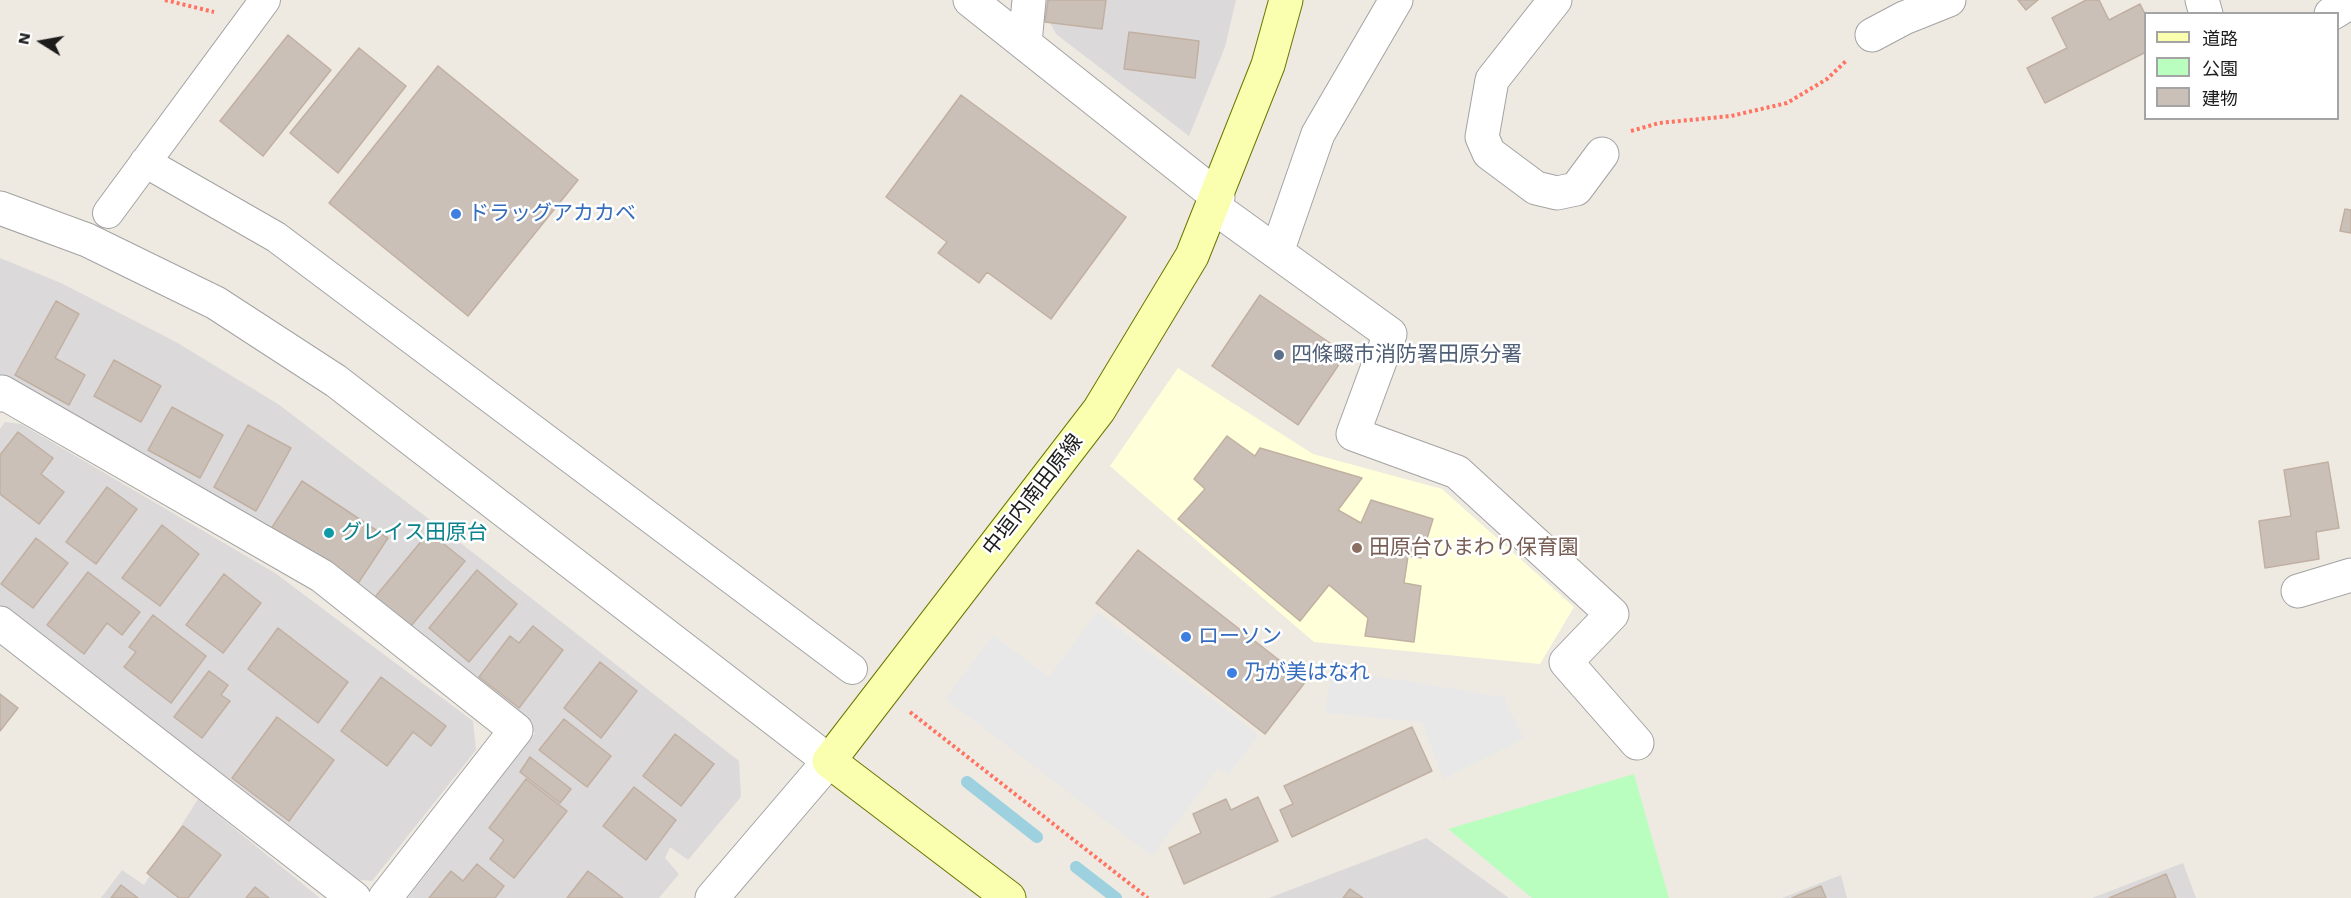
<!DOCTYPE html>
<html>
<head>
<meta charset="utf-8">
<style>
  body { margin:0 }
  #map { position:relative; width:2351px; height:898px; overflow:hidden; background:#efeae1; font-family:"Work Sans","Noto Sans JP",sans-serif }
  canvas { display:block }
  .legend { position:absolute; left:2144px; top:12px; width:195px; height:108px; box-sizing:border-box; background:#fff; border:2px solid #a4a4a4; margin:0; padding:8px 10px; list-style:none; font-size:18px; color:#1c1c1c }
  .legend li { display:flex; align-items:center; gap:12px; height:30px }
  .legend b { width:30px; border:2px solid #a4a4a4 }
  .north { position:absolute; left:12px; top:12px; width:60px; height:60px; -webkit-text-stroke:4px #fff; paint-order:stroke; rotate:281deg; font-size:16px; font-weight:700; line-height:24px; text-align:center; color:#1c1c1c }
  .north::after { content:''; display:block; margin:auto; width:21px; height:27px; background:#1c1c1c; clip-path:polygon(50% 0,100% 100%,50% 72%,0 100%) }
</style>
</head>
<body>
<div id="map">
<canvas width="2351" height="898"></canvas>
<ul class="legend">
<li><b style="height:8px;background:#fafeaf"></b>道路</li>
<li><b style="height:16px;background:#b9febf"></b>公園</li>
<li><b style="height:16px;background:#cbc0b7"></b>建物</li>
</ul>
<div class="north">N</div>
</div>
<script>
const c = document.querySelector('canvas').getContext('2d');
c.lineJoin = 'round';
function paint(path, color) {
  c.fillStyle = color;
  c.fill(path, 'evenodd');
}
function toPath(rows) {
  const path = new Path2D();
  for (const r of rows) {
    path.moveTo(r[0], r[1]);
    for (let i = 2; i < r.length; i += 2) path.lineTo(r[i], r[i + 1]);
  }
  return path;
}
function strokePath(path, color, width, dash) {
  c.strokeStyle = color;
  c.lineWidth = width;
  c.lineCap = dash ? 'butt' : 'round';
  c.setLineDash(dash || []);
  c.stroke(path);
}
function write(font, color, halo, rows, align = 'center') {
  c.font = font + ' "Work Sans","Noto Sans JP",sans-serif';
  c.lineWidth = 5;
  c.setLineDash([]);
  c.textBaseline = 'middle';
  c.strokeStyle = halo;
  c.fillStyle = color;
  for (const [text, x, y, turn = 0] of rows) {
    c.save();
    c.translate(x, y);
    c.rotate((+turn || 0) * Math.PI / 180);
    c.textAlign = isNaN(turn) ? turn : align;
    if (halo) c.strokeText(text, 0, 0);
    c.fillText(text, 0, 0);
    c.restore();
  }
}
paint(toPath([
  [1043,0,1236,0,1225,47,1189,136,1056,34,1042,8],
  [0,258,61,283,176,342,278,404,480,558,739,761,741,797,688,860,670,847,665,858,679,874,659,898,408,898,535,733,329,571,0,378],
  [5,422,21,424,275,573,473,721,476,750,372,881,343,878,0,607,0,429],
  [198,799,320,898,101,898,122,870,144,885],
  [1426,838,1509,898,1269,898],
  [2183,863,2196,898,2092,898],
  [1841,875,1847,898,1782,898]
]), '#dbd9d9');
paint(toPath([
  [1178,368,1313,454,1442,489,1574,607,1540,664,1314,642,1110,466]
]), '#ffffda');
paint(toPath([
  [1634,774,1669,898,1532,898,1448,829]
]), '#b9febf');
paint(toPath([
  [1097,612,1259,735,1228,775,1218,768,1152,856,945,699,993,635,1049,677],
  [1332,669,1504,697,1524,739,1443,779,1422,722,1325,713]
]), '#e8e8e8');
strokePath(toPath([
  [967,782,1037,837],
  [1076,867,1116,898]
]), '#9dd1e0', 12);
const building = toPath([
  [1048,0,1106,0,1102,29,1045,22,1048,0],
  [2018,0,2038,0,2026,10,2018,0],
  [2086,0,2099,0,2109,20,2140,4,2146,16,2146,52,2045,103,2027,68,2067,48,2052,18,2086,0],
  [1129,32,1199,41,1195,78,1124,69,1129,32],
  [288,35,331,70,263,156,220,121,288,35],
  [359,48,406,86,338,173,290,133,359,48],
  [438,66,578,180,468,316,329,203,438,66],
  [961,95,1126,217,1051,319,987,272,979,283,938,253,947,242,886,197,961,95],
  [2345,209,2351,210,2351,233,2340,231,2345,209],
  [1260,295,1346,354,1298,425,1212,366,1260,295],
  [56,301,79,314,55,358,85,375,69,405,15,375,56,301],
  [114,360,161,386,141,422,94,396,114,360],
  [172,407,223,435,200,478,148,450,172,407],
  [248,425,291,448,256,511,214,487,248,425],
  [18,432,53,458,41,474,64,492,39,524,0,494,0,455,18,432],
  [1227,436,1255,456,1260,448,1362,478,1338,510,1361,523,1371,500,1433,519,1421,558,1408,556,1404,583,1421,586,1414,642,1365,636,1368,618,1329,585,1300,621,1178,519,1205,489,1194,479,1227,436],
  [2328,462,2339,528,2316,532,2319,559,2265,568,2259,521,2291,516,2284,470,2328,462],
  [302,481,388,538,357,585,271,529,302,481],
  [107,487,137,509,96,564,66,542,107,487],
  [162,525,199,554,160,606,122,578,162,525],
  [429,532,465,561,411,626,375,597,429,532],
  [36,538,68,563,33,608,1,584,36,538],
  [1138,550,1306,681,1265,734,1096,603,1138,550],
  [477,570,517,604,469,662,429,628,477,570],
  [88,572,140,612,122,635,107,623,84,654,47,625,88,572],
  [224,574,261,603,223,653,186,625,224,574],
  [153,615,206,656,171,703,124,667,136,652,129,647,153,615],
  [533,626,563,650,519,708,479,677,510,636,519,643,533,626],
  [278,628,348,682,318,723,248,669,278,628],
  [600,662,637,691,601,738,564,708,600,662],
  [209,671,228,685,221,695,230,701,202,738,174,717,209,671],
  [381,677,446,726,431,746,413,732,387,766,341,731,381,677],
  [0,694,18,708,0,731,0,694],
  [277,717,334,760,289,821,232,778,277,717],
  [564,719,611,756,587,787,539,750,564,719],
  [1412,727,1432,771,1292,837,1280,810,1293,804,1284,786,1412,727],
  [675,734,714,764,681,806,643,776,675,734],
  [530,757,571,789,560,803,520,772,530,757],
  [526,779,567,811,514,878,490,859,504,840,489,828,526,779],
  [634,787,676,820,646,860,603,826,634,787],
  [1258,797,1278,841,1184,884,1169,848,1201,833,1193,814,1226,799,1231,810,1258,797],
  [183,826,221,855,188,898,179,898,147,873,183,826],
  [477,864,504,886,495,898,429,898,451,871,463,881,477,864],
  [588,871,623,898,567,898,588,871],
  [2166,874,2176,898,2109,898,2166,874],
  [121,885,138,898,111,898,121,885],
  [1821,886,1826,898,1792,898,1821,886],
  [255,887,269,898,246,898,255,887],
  [1350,889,1363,898,1343,898,1350,889]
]);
paint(building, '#cbc0b7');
strokePath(building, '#c1b0a2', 1.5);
const pedestrian = toPath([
  [145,162,276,237,852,669],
  [108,213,265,0]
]);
const minor = toPath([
  [970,0,1218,197],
  [1555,0,1492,80,1482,137,1489,153,1536,188,1557,193,1576,189,1602,154],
  [2202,0,2206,14],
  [2331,14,2351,2],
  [1872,35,1904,18,1949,0],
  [1025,43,1029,0],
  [1214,207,1390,334,1353,434,1457,472,1612,614,1566,662,1637,743],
  [1277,252,1318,134,1396,0],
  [0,395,2,392,322,576,516,730,385,898],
  [2298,591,2351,575],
  [0,623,354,898]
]);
const tertiary = toPath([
  [0,208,87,240,216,303,336,381,829,761,712,898]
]);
const secondary = toPath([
  [1009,898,829,761,1099,410,1192,256,1268,65,1286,0]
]);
strokePath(pedestrian, '#a3a3a3', 32);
strokePath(minor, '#a3a3a3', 35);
strokePath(tertiary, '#a3a3a3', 35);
strokePath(secondary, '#697700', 35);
strokePath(toPath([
  [165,0,214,12],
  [1631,131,1659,123,1731,116,1787,103,1827,79,1846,61],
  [910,712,1148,898]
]), '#ff7362', 4, [3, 3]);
strokePath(pedestrian, '#fff', 30);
strokePath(minor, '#fff', 33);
strokePath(tertiary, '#fff', 33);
strokePath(secondary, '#fafeaf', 33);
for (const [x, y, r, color] of [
  [456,214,6,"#3f7fe0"],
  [1279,355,6,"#5c6f8a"],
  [329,533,6,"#0f9aa8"],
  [1357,548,6,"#8d6e63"],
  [1186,637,6,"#3f7fe0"],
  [1232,673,6,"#3f7fe0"]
]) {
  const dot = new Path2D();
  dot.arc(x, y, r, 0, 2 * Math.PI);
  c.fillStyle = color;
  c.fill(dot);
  strokePath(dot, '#fff', 2);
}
write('21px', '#366cbe', '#fff', [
  ["ドラッグアカカベ",468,214],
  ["ローソン",1198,637],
  ["乃が美はなれ",1244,673]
], 'left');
write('21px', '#4e5e75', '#fff', [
  ["四條畷市消防署田原分署",1291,355]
], 'left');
write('21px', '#1c1c1c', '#fff', [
  ["中垣内南田原線",1033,495,-52]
]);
write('21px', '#0d838f', '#fff', [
  ["グレイス田原台",341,533]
], 'left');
write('21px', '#785e54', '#fff', [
  ["田原台ひまわり保育園",1369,548]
], 'left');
</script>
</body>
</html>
